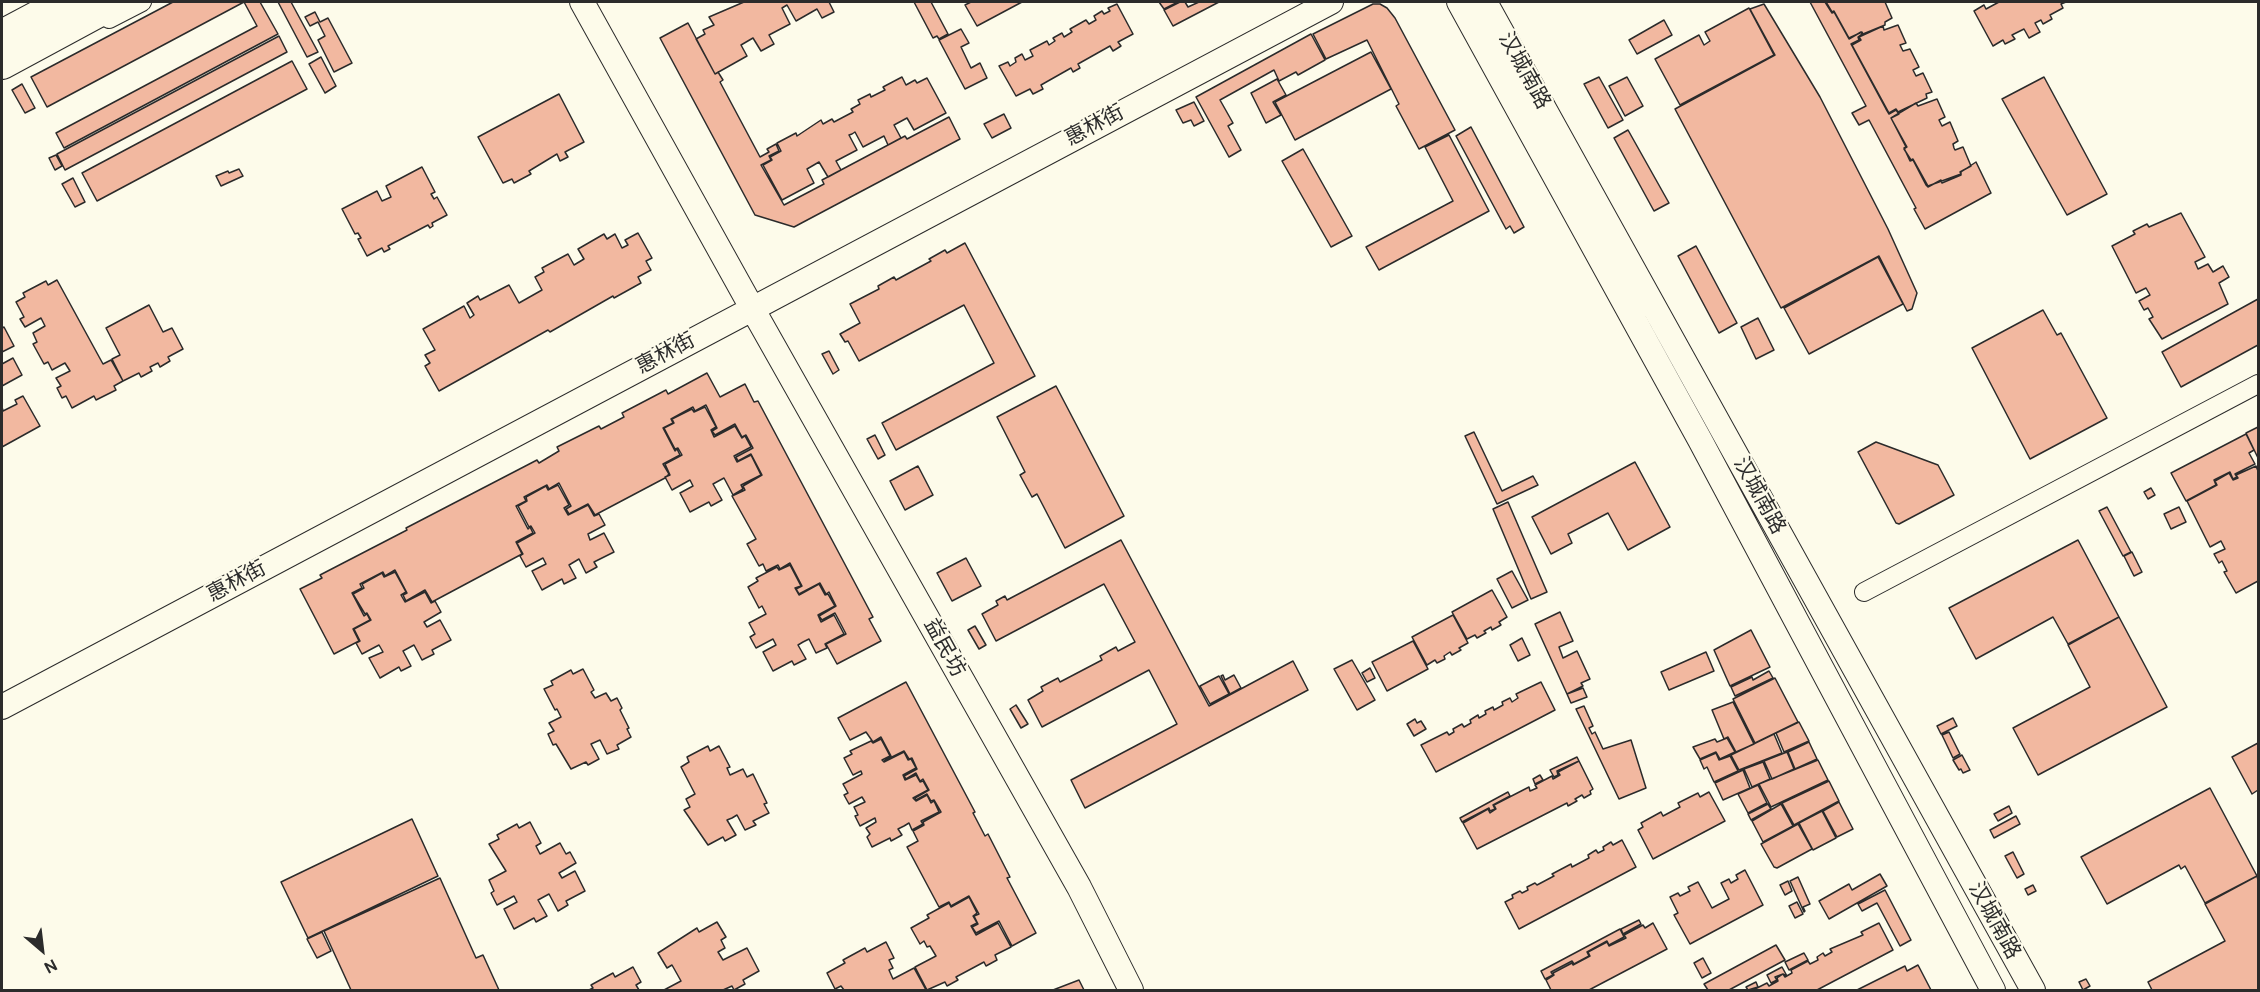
<!DOCTYPE html>
<html>
<head>
<meta charset="utf-8">
<style>
  body { margin:0 }
  #map { position:relative; width:2260px; height:992px; overflow:hidden; background:#fdfbea; font-family:"DM Sans",sans-serif }
  canvas { display:block }
  .frame { position:absolute; inset:0; border:3px solid #2b2b2b; pointer-events:none }
  .north { position:absolute; left:12px; top:920px; width:60px; height:60px; -webkit-text-stroke:4px #fdfbea; paint-order:stroke; rotate:152deg; font-size:16px; font-weight:700; line-height:24px; text-align:center; color:#2b2b2b }
  .north::after { content:''; display:block; margin:auto; width:21px; height:27px; background:#2b2b2b; clip-path:polygon(50% 0,100% 100%,50% 72%,0 100%) }
</style>
</head>
<body>
<div id="map">
<canvas width="2260" height="992"></canvas>
<div class="frame"></div>
<div class="north">N</div>
</div>
<script>
const c = document.querySelector('canvas').getContext('2d');
c.lineJoin = 'round';
function paint(path, color) {
  c.fillStyle = color;
  c.fill(path, 'evenodd');
}
function toPath(rows) {
  const path = new Path2D();
  for (const r of rows) {
    path.moveTo(r[0], r[1]);
    for (let i = 2; i < r.length; i += 2) path.lineTo(r[i], r[i + 1]);
  }
  return path;
}
function strokePath(path, color, width, dash) {
  c.strokeStyle = color;
  c.lineWidth = width;
  c.lineCap = dash ? 'butt' : 'round';
  c.setLineDash(dash || []);
  c.stroke(path);
}
function write(font, color, halo, rows, align = 'center') {
  c.font = font + ' "DM Sans","Noto Sans SC",sans-serif';
  c.lineWidth = 4.5;
  c.setLineDash([]);
  c.textBaseline = 'middle';
  c.strokeStyle = halo;
  c.fillStyle = color;
  for (const [text, x, y, turn = 0] of rows) {
    c.save();
    c.translate(x, y);
    c.rotate((+turn || 0) * Math.PI / 180);
    c.textAlign = isNaN(turn) ? turn : align;
    if (halo) c.strokeText(text, 0, 0);
    c.fillText(text, 0, 0);
    c.restore();
  }
}
const building = toPath([
  [173,2,244,2,47,107,31,77,173,2],
  [244,2,260,2,278,34,64,148,56,133,257,26,244,2],
  [278,2,291,2,318,52,307,57,278,2],
  [744,2,829,2,834,12,822,18,817,9,796,21,787,5,782,8,790,24,769,35,774,44,761,51,753,38,741,45,747,56,715,74,696,39,705,34,703,30,714,25,709,17,744,2],
  [914,2,931,2,948,34,939,39,937,36,933,38,914,2],
  [971,2,1022,2,977,26,965,5,971,2],
  [1159,2,1178,2,1164,9,1159,2],
  [1180,2,1185,2,1188,7,1199,2,1219,2,1173,26,1164,10,1180,2],
  [1810,2,1825,2,1832,13,1834,12,1849,39,1861,32,1862,34,1858,37,1859,40,1851,44,1886,109,1889,114,1896,110,1899,114,1891,118,1906,147,1904,148,1910,161,1913,160,1926,185,1928,187,1941,180,1942,183,1961,175,1961,172,1976,162,1991,193,1925,229,1914,209,1916,208,1869,120,1859,125,1852,113,1866,106,1810,2],
  [1826,2,1885,2,1892,18,1885,22,1885,25,1863,34,1862,32,1849,38,1834,11,1832,12,1826,2],
  [1999,2,2066,2,2061,4,2063,8,2050,15,2052,19,2043,24,2041,20,2035,23,2040,32,2029,38,2024,29,2012,35,2015,39,2005,44,2003,40,1993,46,1974,11,1984,5,1986,9,1999,2],
  [1117,4,1133,34,1118,42,1121,46,1113,51,1110,46,1078,64,1080,68,1073,72,1071,68,1041,85,1043,89,1033,94,1030,89,1016,96,999,66,1008,62,1010,66,1016,62,1015,58,1022,54,1025,60,1033,56,1030,50,1047,41,1049,45,1055,41,1053,38,1062,33,1064,37,1072,32,1070,29,1086,20,1089,24,1096,20,1094,16,1102,11,1104,14,1110,11,1108,8,1117,4],
  [1373,4,1380,4,1387,8,1395,18,1455,130,1419,149,1396,106,1399,104,1367,40,1326,59,1313,34,1373,4],
  [1764,4,1820,97,1888,229,1917,293,1912,309,1907,311,1879,256,1781,308,1675,109,1775,55,1750,9,1764,4],
  [1749,8,1774,55,1680,105,1655,59,1699,35,1704,45,1710,41,1705,32,1749,8],
  [315,12,320,22,328,18,352,63,334,72,318,40,325,36,318,22,310,26,305,17,315,12],
  [1664,20,1672,35,1637,54,1629,40,1664,20],
  [688,23,715,74,718,72,723,80,720,82,760,157,769,152,767,149,776,144,779,151,769,156,771,160,761,165,784,205,824,184,822,180,905,136,907,139,949,117,960,139,794,227,755,215,660,38,688,23],
  [1898,25,1906,43,1900,45,1903,51,1910,49,1919,67,1913,70,1916,76,1923,73,1932,92,1926,94,1927,98,1898,112,1896,109,1889,113,1852,45,1861,40,1859,37,1883,26,1884,30,1898,25],
  [961,29,969,43,961,47,971,68,980,63,987,78,965,89,939,40,961,29],
  [1311,34,1325,60,1298,75,1296,72,1279,81,1274,70,1220,100,1233,123,1228,126,1241,150,1229,157,1196,97,1311,34],
  [279,36,287,52,65,170,57,154,279,36],
  [1371,52,1391,89,1295,140,1275,102,1371,52],
  [321,57,336,86,325,93,309,64,321,57],
  [292,61,307,89,97,201,82,173,292,61],
  [902,77,906,85,915,80,917,83,927,78,946,113,914,130,907,118,894,125,901,138,888,145,884,136,863,147,855,132,852,134,849,135,857,150,836,161,841,170,828,177,819,162,807,169,814,183,782,200,763,165,772,160,770,157,781,151,777,143,796,133,797,136,821,120,823,124,832,119,834,122,853,112,851,109,860,104,858,100,870,94,871,97,885,90,883,87,902,77],
  [1599,77,1623,120,1608,128,1584,84,1599,77],
  [1627,77,1643,106,1625,116,1609,86,1627,77],
  [2044,77,2107,194,2067,215,2002,99,2044,77],
  [1277,79,1286,95,1273,102,1281,115,1266,123,1251,93,1277,79],
  [22,84,35,108,25,113,12,90,22,84],
  [559,94,584,142,565,152,568,157,560,161,557,154,529,171,531,174,514,183,512,179,503,183,478,137,559,94],
  [1937,99,1945,117,1939,120,1942,126,1950,122,1958,141,1953,144,1954,148,1955,150,1963,147,1971,166,1960,172,1961,174,1928,186,1913,159,1911,160,1904,149,1907,147,1891,118,1916,103,1918,106,1937,99],
  [1194,102,1204,121,1194,126,1191,120,1183,123,1176,110,1194,102],
  [1004,114,1011,128,992,138,984,124,1004,114],
  [1471,127,1524,227,1514,233,1510,226,1506,229,1456,136,1471,127],
  [1628,130,1669,203,1654,211,1614,138,1628,130],
  [1449,135,1489,211,1379,270,1366,247,1453,201,1425,147,1449,135],
  [1303,149,1352,236,1331,247,1282,161,1303,149],
  [56,155,62,166,55,170,49,158,56,155],
  [422,167,435,192,431,194,434,199,437,197,447,215,432,223,433,226,430,228,428,225,388,246,390,249,384,252,382,248,367,256,358,239,361,238,358,233,355,234,342,209,377,191,382,201,391,197,386,186,422,167],
  [239,169,243,176,221,186,216,176,228,171,229,173,239,169],
  [73,178,85,202,75,207,62,184,73,178],
  [2181,213,2205,257,2195,262,2198,269,2208,264,2213,272,2223,266,2229,277,2219,283,2228,304,2162,339,2149,319,2153,317,2148,308,2144,310,2139,301,2150,295,2146,288,2136,293,2112,246,2135,234,2133,231,2147,224,2149,227,2181,213],
  [638,233,652,258,646,261,651,270,638,277,641,283,614,298,613,296,550,332,548,330,439,391,425,366,430,363,425,355,435,350,423,329,464,306,470,318,474,315,467,303,478,296,480,300,509,285,519,303,542,290,535,277,544,272,542,268,568,254,574,265,584,259,578,249,604,234,607,239,615,234,622,248,628,245,625,240,638,233],
  [965,243,1035,376,896,450,882,423,994,363,964,305,859,361,848,341,845,342,840,334,860,323,850,304,879,289,878,286,894,277,896,280,931,261,929,259,945,250,947,253,965,243],
  [1696,246,1737,323,1719,333,1678,256,1696,246],
  [1878,257,1903,304,1809,354,1784,308,1878,257],
  [57,280,103,364,111,360,123,381,114,386,116,390,96,400,94,396,72,408,66,396,62,398,57,388,61,386,56,378,70,371,65,363,52,370,48,362,44,364,33,344,37,342,33,333,45,326,41,318,25,327,20,319,24,317,16,302,25,297,23,293,46,281,48,285,57,280],
  [2258,299,2258,345,2181,387,2162,352,2258,299],
  [149,305,163,332,172,328,183,349,168,357,170,361,160,367,158,363,150,367,152,371,141,377,139,373,123,381,112,359,120,355,106,328,149,305],
  [2043,310,2057,335,2061,333,2107,418,2030,459,1972,348,2043,310],
  [1758,318,1774,350,1756,359,1741,327,1758,318],
  [4,327,14,346,2,352,2,328,4,327],
  [829,351,839,370,833,374,822,354,829,351],
  [13,358,22,375,2,386,2,364,13,358],
  [707,373,720,397,745,384,754,402,758,401,873,617,869,619,881,641,837,664,826,644,846,634,835,613,822,620,819,616,836,606,829,592,826,594,820,583,799,594,796,589,802,586,790,563,780,569,778,565,766,571,763,564,759,566,747,544,756,539,732,496,745,490,743,486,762,475,751,454,738,461,736,457,753,448,746,435,742,437,735,424,715,435,712,431,717,428,706,405,695,411,693,407,671,419,673,423,663,428,675,451,677,449,680,455,663,464,669,474,665,478,595,515,588,504,569,514,566,509,571,506,559,483,549,489,547,485,524,497,526,501,516,506,528,529,530,527,533,533,516,542,522,554,432,602,425,590,406,601,403,595,407,593,395,570,385,576,383,572,360,584,362,588,352,593,364,616,367,614,370,620,353,629,359,641,334,654,300,589,322,578,320,575,407,530,406,528,537,460,539,463,559,451,557,447,599,426,601,429,624,417,622,413,666,390,668,394,707,373],
  [1056,386,1124,516,1065,548,1037,494,1032,497,1020,475,1025,472,997,417,1056,386],
  [23,396,40,426,2,447,2,407,3,411,17,404,15,400,23,396],
  [705,407,716,427,711,430,714,437,735,426,742,438,745,436,751,447,734,456,737,462,751,455,761,475,741,485,743,489,733,495,724,478,713,484,722,500,711,506,709,502,690,512,680,493,693,486,690,480,672,490,665,477,670,475,665,464,682,455,678,448,675,449,664,428,674,423,672,419,692,409,694,412,705,407],
  [2258,427,2258,458,2246,433,2258,427],
  [1474,432,1502,491,1533,476,1538,485,1497,504,1465,436,1474,432],
  [2246,434,2254,450,2249,453,2255,464,2235,474,2237,477,2233,479,2230,472,2214,480,2216,485,2186,501,2171,473,2246,434],
  [875,435,885,455,878,459,867,439,875,435],
  [1876,442,1938,465,1954,495,1899,524,1896,523,1858,452,1876,442],
  [1635,462,1670,527,1628,550,1608,513,1568,534,1572,543,1551,554,1532,517,1635,462],
  [918,466,933,495,905,510,890,481,918,466],
  [2256,466,2258,471,2258,581,2236,593,2224,572,2227,571,2222,561,2219,563,2214,554,2225,549,2221,541,2210,547,2187,501,2217,485,2215,481,2229,473,2233,480,2238,478,2236,475,2256,466],
  [558,485,569,505,564,508,568,515,588,505,594,516,599,514,605,525,588,534,590,540,604,533,614,552,594,562,597,567,586,573,579,559,569,565,576,578,564,584,562,579,542,590,532,571,546,564,543,558,526,567,520,556,523,554,517,543,535,533,531,526,529,527,518,506,527,501,526,497,546,486,548,490,558,485],
  [2151,488,2155,495,2148,499,2144,492,2151,488],
  [1508,502,1547,592,1531,599,1493,509,1508,502],
  [2107,507,2131,552,2123,556,2099,511,2107,507],
  [2179,507,2186,522,2171,529,2164,514,2179,507],
  [1121,540,1209,706,1293,661,1308,690,1085,808,1071,780,1177,724,1149,670,1042,727,1028,700,1043,691,1041,687,1058,678,1060,682,1102,660,1100,656,1116,647,1118,651,1135,642,1104,584,996,641,982,614,998,605,996,601,1005,596,1007,600,1121,540],
  [2078,540,2119,617,2068,644,2053,617,1976,659,1949,608,2078,540],
  [2132,552,2142,572,2134,576,2124,556,2132,552],
  [966,558,981,586,952,601,937,573,966,558],
  [790,565,801,586,795,588,799,595,819,584,825,595,828,594,835,606,818,615,821,622,834,615,844,634,825,644,827,648,816,653,809,639,803,642,798,645,806,659,794,665,792,661,773,671,763,652,776,645,773,639,756,648,750,637,755,634,749,623,766,614,762,606,759,608,748,587,758,581,756,578,777,567,779,570,790,565],
  [1512,571,1528,600,1512,608,1497,579,1512,571],
  [395,572,406,592,401,595,405,602,425,592,431,603,435,601,441,612,424,622,427,627,440,620,451,640,432,650,434,654,422,660,414,645,403,651,411,666,401,671,399,667,380,678,369,658,383,652,379,645,362,654,356,643,360,641,354,629,371,620,367,613,365,614,353,594,364,588,362,584,382,573,384,577,395,572],
  [1492,590,1507,617,1499,622,1501,625,1492,630,1491,627,1484,631,1486,633,1477,638,1475,635,1467,639,1452,612,1492,590],
  [1560,612,1573,641,1559,647,1563,658,1577,651,1590,679,1581,683,1583,686,1567,694,1535,624,1560,612],
  [1453,615,1468,643,1459,648,1461,650,1452,655,1450,652,1444,656,1445,659,1437,663,1435,660,1427,665,1412,637,1453,615],
  [2119,617,2167,707,2038,775,2013,728,2090,687,2068,645,2119,617],
  [975,626,986,645,979,649,968,630,975,626],
  [1751,630,1770,667,1730,686,1714,650,1751,630],
  [1522,638,1530,655,1518,661,1510,645,1522,638],
  [1413,641,1428,669,1387,691,1372,662,1413,641],
  [1706,652,1714,671,1669,690,1661,672,1706,652],
  [1352,660,1375,700,1357,710,1334,669,1352,660],
  [1370,668,1375,678,1367,682,1362,673,1370,668],
  [583,669,594,690,591,692,595,698,606,693,611,701,617,698,622,708,620,710,629,728,627,729,631,737,617,745,619,749,607,754,600,740,591,744,599,759,588,765,586,762,571,769,556,744,553,745,548,734,554,731,549,723,561,717,557,709,555,710,544,689,553,685,551,681,571,670,573,674,583,669],
  [1769,671,1773,678,1735,696,1731,687,1752,677,1753,680,1769,671],
  [1223,675,1225,680,1234,675,1241,688,1230,694,1221,676,1223,675],
  [1219,676,1229,694,1210,704,1200,686,1219,676],
  [1775,678,1798,722,1755,743,1733,699,1775,678],
  [906,682,975,812,973,813,985,836,988,834,1010,877,1007,878,1036,933,1012,946,999,921,976,933,972,927,978,924,974,916,979,914,969,896,951,906,949,902,939,907,907,847,918,841,913,831,924,825,923,822,941,812,934,800,931,801,927,794,916,800,915,798,929,790,923,779,920,781,916,773,906,779,904,776,917,769,912,758,909,759,904,751,884,761,891,756,881,737,873,742,866,732,850,740,838,718,906,682],
  [1541,682,1555,710,1436,772,1421,745,1447,732,1449,735,1454,732,1453,729,1462,724,1464,727,1471,723,1470,720,1478,715,1479,718,1486,714,1485,711,1493,707,1494,710,1503,705,1502,702,1510,698,1512,702,1518,698,1516,694,1541,682],
  [1583,688,1587,697,1571,703,1567,694,1583,688],
  [1733,702,1754,744,1736,752,1728,737,1724,739,1712,710,1733,702],
  [1016,705,1028,724,1021,728,1010,709,1016,705],
  [1584,706,1593,726,1589,728,1592,734,1595,732,1603,749,1631,740,1646,788,1619,799,1576,709,1584,706],
  [1953,718,1957,726,1941,734,1937,726,1953,718],
  [1415,719,1417,723,1421,721,1426,729,1414,736,1407,724,1415,719],
  [1799,722,1809,741,1784,752,1776,733,1799,722],
  [1949,732,1960,754,1953,758,1942,735,1949,732],
  [1774,734,1782,753,1739,770,1731,755,1774,734],
  [1727,738,1735,752,1720,759,1716,752,1700,759,1693,747,1715,739,1717,742,1727,738],
  [881,739,890,756,882,760,884,762,904,752,908,760,911,759,916,768,903,775,905,780,916,775,920,782,923,781,928,790,913,798,916,801,927,795,931,803,934,801,939,812,921,821,923,824,912,830,909,823,904,826,898,829,902,835,891,841,890,838,872,847,867,837,870,834,866,828,876,822,875,818,860,826,855,816,858,815,854,807,865,802,862,797,849,804,844,795,848,793,843,784,862,774,861,771,853,775,844,758,852,754,850,751,871,741,873,743,881,739],
  [1809,742,1817,759,1795,769,1788,752,1809,742],
  [2258,743,2258,790,2252,794,2232,757,2258,743],
  [708,746,710,751,719,746,730,767,727,768,730,775,743,769,747,777,753,774,767,803,764,804,769,813,753,821,756,825,745,830,737,815,732,818,727,820,736,835,725,841,723,837,708,845,684,810,690,807,686,799,695,794,681,767,689,762,687,757,708,746],
  [1787,752,1794,769,1772,779,1764,761,1787,752],
  [1716,753,1719,760,1730,756,1738,771,1714,782,1707,767,1704,769,1700,760,1716,753],
  [1962,755,1970,770,1963,773,1961,769,1959,770,1953,760,1962,755],
  [1577,757,1579,761,1557,771,1558,775,1554,777,1550,770,1577,757],
  [1818,760,1828,780,1771,807,1759,784,1818,760],
  [1579,761,1593,789,1590,791,1591,794,1584,798,1582,795,1575,799,1577,801,1568,806,1567,803,1477,849,1463,823,1488,809,1490,813,1496,809,1494,805,1529,787,1530,791,1537,788,1535,785,1552,776,1553,779,1560,775,1558,772,1579,761],
  [1763,762,1770,779,1752,787,1744,769,1763,762],
  [1743,770,1750,788,1723,800,1715,783,1743,770],
  [1540,775,1543,780,1535,784,1533,779,1540,775],
  [1829,781,1839,801,1794,825,1782,803,1829,781],
  [1758,785,1767,803,1748,813,1738,794,1758,785],
  [2210,788,2257,876,2205,903,2185,866,2181,869,2179,865,2107,904,2081,857,2210,788],
  [1508,792,1510,796,1493,805,1495,809,1490,811,1489,808,1462,822,1460,818,1508,792],
  [1709,792,1725,821,1653,859,1638,830,1643,827,1641,823,1661,812,1663,816,1680,807,1678,803,1698,793,1700,797,1709,792],
  [1839,802,1853,829,1837,837,1823,811,1839,802],
  [1768,804,1771,809,1751,820,1748,814,1768,804],
  [1781,804,1793,826,1763,842,1752,821,1781,804],
  [2009,806,2012,813,1998,821,1994,814,2009,806],
  [1822,811,1836,838,1813,850,1799,823,1822,811],
  [2016,816,2020,824,1994,838,1990,830,2016,816],
  [412,819,438,876,308,938,281,882,412,819],
  [530,822,541,843,536,846,540,854,560,843,566,854,570,852,576,863,559,873,562,878,575,871,585,891,566,901,568,905,558,911,549,894,538,900,547,916,536,922,534,918,514,929,504,909,517,902,514,896,497,905,491,893,494,891,489,880,506,871,489,844,499,839,497,835,517,824,519,828,530,822],
  [1798,824,1812,849,1777,868,1774,867,1761,844,1798,824],
  [1622,840,1636,867,1519,929,1505,902,1513,898,1512,895,1520,891,1522,893,1528,890,1527,887,1535,883,1537,885,1554,876,1552,874,1571,864,1572,867,1589,858,1588,855,1596,850,1598,853,1604,850,1603,847,1611,842,1613,845,1622,840],
  [2013,852,2024,874,2017,878,2005,856,2013,852],
  [1745,870,1763,905,1690,944,1674,915,1678,913,1670,897,1678,893,1680,896,1690,891,1688,887,1698,882,1712,908,1729,899,1721,883,1729,879,1731,883,1738,879,1736,875,1745,870],
  [1880,874,1887,886,1829,919,1819,901,1849,884,1852,890,1880,874],
  [2257,876,2258,880,2258,990,2152,990,2148,982,2225,941,2205,904,2257,876],
  [1798,877,1810,904,1803,907,1805,911,1804,912,1790,881,1798,877],
  [440,878,476,958,483,955,499,990,351,990,324,931,440,878],
  [1788,881,1792,891,1785,895,1780,885,1788,881],
  [2033,885,2036,891,2028,895,2025,889,2033,885],
  [1885,890,1911,940,1900,946,1877,903,1862,911,1858,904,1885,890],
  [969,897,977,913,973,916,977,923,971,926,976,935,998,923,1011,947,995,955,997,960,986,966,984,962,956,977,958,980,947,986,945,982,927,990,915,967,936,956,930,946,927,947,924,941,920,944,911,928,929,918,927,915,949,903,951,907,969,897],
  [1797,902,1803,914,1795,918,1789,906,1797,902],
  [1639,920,1641,924,1623,934,1621,929,1639,920],
  [717,922,726,937,721,940,725,948,718,952,723,960,747,948,759,971,743,980,745,984,734,990,732,986,723,990,664,990,681,981,672,965,667,968,658,953,697,928,699,932,717,922],
  [1653,923,1667,949,1589,990,1551,990,1546,980,1554,975,1553,973,1572,963,1573,965,1590,956,1588,952,1607,942,1609,946,1626,938,1624,935,1643,925,1645,928,1653,923],
  [1879,923,1893,950,1817,990,1753,990,1767,983,1769,986,1778,981,1777,978,1783,974,1785,977,1792,973,1791,970,1808,961,1810,964,1818,960,1817,957,1823,953,1825,956,1832,952,1830,949,1863,935,1861,932,1879,923],
  [1620,929,1624,937,1609,945,1607,941,1587,952,1589,956,1574,964,1572,961,1551,972,1553,975,1545,979,1541,971,1620,929],
  [322,932,331,951,317,958,307,939,322,932],
  [886,942,894,958,889,960,893,968,889,970,893,979,914,968,926,990,844,990,841,986,835,989,827,973,845,963,843,960,865,948,867,952,886,942],
  [1776,945,1785,960,1729,990,1708,990,1704,984,1776,945],
  [1804,953,1808,960,1789,970,1785,962,1804,953],
  [1703,958,1711,973,1702,978,1694,963,1703,958],
  [1918,965,1931,990,1857,990,1905,966,1907,971,1918,965],
  [633,967,641,982,636,985,639,990,589,990,593,988,591,985,613,973,615,977,633,967],
  [1782,967,1787,976,1783,974,1775,977,1777,980,1771,983,1767,975,1782,967],
  [2086,979,2090,986,2083,990,2079,982,2086,979],
  [1079,980,1084,990,1053,990,1079,980],
  [1756,982,1758,987,1748,990,1746,987,1756,982]
]);
paint(building, '#f2b8a0');
strokePath(building, '#2b2b2b', 1.5);
const street = toPath([
  [109,19,142,2],
  [1864,592,2258,384]
]);
const secondary = toPath([
  [582,2,752,308,1079,887,1131,990],
  [1459,2,1700,440,1993,990],
  [1485,2,2033,990],
  [2,707,1331,2]
]);
const highway = toPath([
  [2,36,66,2],
  [2,63,115,2]
]);
strokePath(street, '#2b2b2b', 20);
strokePath(secondary, '#2b2b2b', 26);
strokePath(highway, '#2b2b2b', 34);
strokePath(street, '#fdfbea', 18);
strokePath(secondary, '#fdfbea', 24);
strokePath(highway, '#fdfbea', 32);
write('21px', '#2b2b2b', '#fdfbea', [
  ["汉城南路",1524,71,61],
  ["惠林街",1095,126,-28],
  ["惠林街",666,354,-28],
  ["汉城南路",1759,496,61],
  ["惠林街",237,582,-28],
  ["益民坊",944,648,61],
  ["汉城南路",1994,921,61]
]);
</script>
</body>
</html>
